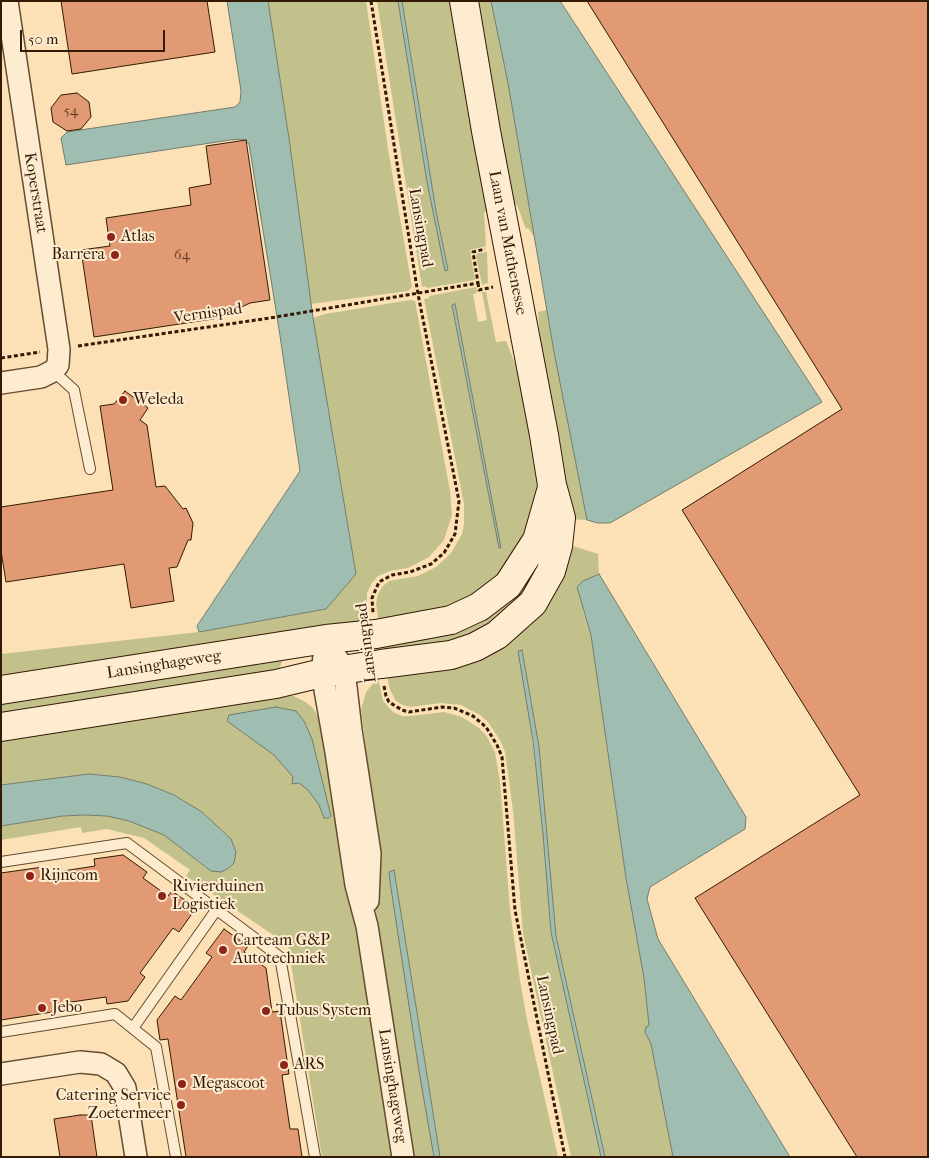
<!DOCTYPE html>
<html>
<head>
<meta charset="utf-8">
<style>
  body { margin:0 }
  #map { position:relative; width:929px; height:1158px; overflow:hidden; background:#fce1b6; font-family:"IM FELL French Canon",serif }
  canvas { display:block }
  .frame { position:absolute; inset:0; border:2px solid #331a05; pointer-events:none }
  .scale { position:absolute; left:20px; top:30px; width:145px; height:22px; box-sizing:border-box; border:2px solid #331a05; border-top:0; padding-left:6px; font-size:15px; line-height:18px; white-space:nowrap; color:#331a05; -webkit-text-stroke:4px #fdecd0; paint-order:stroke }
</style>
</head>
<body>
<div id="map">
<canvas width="929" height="1158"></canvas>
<div class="frame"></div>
<div class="scale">50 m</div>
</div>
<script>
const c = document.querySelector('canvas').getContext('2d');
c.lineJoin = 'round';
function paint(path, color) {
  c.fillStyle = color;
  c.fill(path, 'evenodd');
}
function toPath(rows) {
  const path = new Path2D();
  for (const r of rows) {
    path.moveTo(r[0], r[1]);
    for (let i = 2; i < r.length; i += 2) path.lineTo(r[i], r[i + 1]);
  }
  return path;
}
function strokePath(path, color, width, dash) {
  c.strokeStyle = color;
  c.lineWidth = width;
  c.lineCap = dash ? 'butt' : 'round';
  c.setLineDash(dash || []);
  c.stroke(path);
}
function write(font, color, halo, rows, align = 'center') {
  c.font = font + ' "IM FELL French Canon",serif';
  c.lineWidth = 4;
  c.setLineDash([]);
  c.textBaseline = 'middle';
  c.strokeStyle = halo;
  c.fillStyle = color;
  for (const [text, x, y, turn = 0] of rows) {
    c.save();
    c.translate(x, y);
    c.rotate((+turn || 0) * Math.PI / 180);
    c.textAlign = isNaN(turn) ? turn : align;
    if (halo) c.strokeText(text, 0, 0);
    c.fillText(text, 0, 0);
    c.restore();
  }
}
paint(toPath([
  [268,1,366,1,388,149,412,287,408,291,311,304,290,145],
  [377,1,398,1,427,182,446,271,448,270,436,211,402,1,456,1,490,211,484,212,486,246,470,250,475,280,427,288,426,286,422,287],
  [473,1,491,1,508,83,535,238,528,228,526,229,517,205,511,206],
  [487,252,488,283,482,285,476,256,478,253],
  [476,287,477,293,473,294,478,322,487,320,482,292,486,292,496,342,506,341,523,384,538,481,536,502,520,547,493,583,455,608,379,624,376,603,378,594,383,586,389,581,418,576,436,567,451,553,462,534,464,524,464,504,424,299,429,298,429,296],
  [454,304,455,304,499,548,452,305],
  [410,300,415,301,450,491,452,515,444,540,429,557,408,568,390,571,378,576,372,583,367,593,367,601,371,627,1,684,1,654,199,632,326,609,356,574,313,318,325,314],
  [547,310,554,352,587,520,569,519,542,369,538,312],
  [551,546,520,604,490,628,447,648,385,657,383,644,447,635,479,619],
  [573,546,598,554,599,574,594,576,583,610,591,635,626,878,644,978,649,1025,645,1032,651,1044,673,1157,605,1157,556,936,539,747,522,650,543,834,551,932,601,1157,571,1157,523,933,513,811,505,752,500,740,488,722,480,715,461,705,441,703,410,707,403,705,396,701,390,690,386,672,462,659,565,552,572,551],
  [283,659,277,675,1,714,1,702],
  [378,678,383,701,393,712,402,716,410,716,444,712,462,717,479,728,486,735,495,752,500,782,510,910,520,980,527,1020,558,1157,440,1157,394,871,390,882,434,1157,413,1157,375,906,377,834,361,710,366,692],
  [280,695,293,696,304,701,313,708,326,731,392,1157,322,1157,288,945,186,876,190,870,144,838,107,829,82,833,81,827,1,840,1,826,63,816,84,815,107,816,129,821,164,835,179,845,206,868,231,839,202,812,174,795,147,784,120,777,89,774,1,785,1,737]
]), '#c3c18b');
const water = toPath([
  [227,1,268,1,290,145,313,318,356,574,326,609,199,632,197,626,300,471,279,329,249,144,242,139,230,140,66,165,61,138,67,132,235,107,240,102,241,91,227,1],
  [398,1,402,1,436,211,448,270,445,271,427,182,398,1],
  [491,1,560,1,822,402,610,523,598,523,587,520,554,352,508,83,491,1],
  [455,304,501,548,499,548,452,305,455,304],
  [599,574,746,817,745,829,650,887,647,899,658,939,790,1157,673,1157,651,1044,645,1032,646,1027,649,1025,644,978,626,878,591,635,577,587,583,581,599,574],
  [522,650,539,747,556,936,605,1157,601,1157,551,932,543,834,533,741,518,651,522,650],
  [276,707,296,711,304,721,312,739,331,816,329,818,324,818,319,805,308,790,299,783,292,784,293,777,274,755,227,721,229,715,276,707],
  [89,774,120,777,147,784,174,795,202,812,231,839,236,852,234,863,229,868,221,872,211,871,164,835,129,821,107,816,84,815,63,816,1,826,1,785,89,774],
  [394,870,424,1056,440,1157,434,1157,419,1071,390,882,389,872,394,870]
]);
paint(water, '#9fbdb1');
strokePath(water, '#747c6c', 1);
const building = toPath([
  [61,1,207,1,215,52,72,74,61,1],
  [587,1,928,1,928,1157,857,1157,695,898,860,795,682,510,842,409,587,1],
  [77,93,89,102,91,117,81,129,67,131,53,122,51,108,61,95,77,93],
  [246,140,270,300,250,303,219,318,94,337,81,250,110,246,106,218,191,205,189,188,211,184,206,146,246,140],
  [125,391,148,408,140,420,147,425,156,487,165,486,183,509,186,508,193,523,191,540,188,540,177,567,169,568,174,601,131,608,124,564,6,582,1,551,1,507,113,490,100,406,114,404,125,391],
  [123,855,147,872,143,878,168,896,172,891,196,908,179,932,173,928,140,973,145,977,128,1001,107,1004,106,997,64,1003,65,1010,1,1020,1,873,43,867,44,874,95,866,94,859,123,855],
  [224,929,248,946,244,952,266,968,272,1012,280,1011,289,1074,282,1075,290,1129,298,1129,302,1157,186,1157,168,1039,160,1040,157,1020,175,996,181,1000,212,957,206,953,224,929],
  [80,1115,91,1115,97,1157,60,1157,54,1119,80,1115]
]);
paint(building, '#e19a73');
strokePath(building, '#331a05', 1);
const lane = toPath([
  [53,371,74,390,90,469],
  [1,862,127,843,280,957,315,1157],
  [133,1028,217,909],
  [1,1032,115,1014,156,1047,176,1157]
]);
const street = toPath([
  [1,383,41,377,53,371,58,365,59,349,7,1],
  [326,639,322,673,336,752,356,885,367,926,403,1157],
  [337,658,344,670,351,730,370,853,368,901],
  [1,1074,80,1062,101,1064,116,1073,125,1088,136,1157]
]);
const secondary = toPath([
  [1,690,326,639,376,634,451,620,479,607,508,585,537,540,551,491],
  [1,727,276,684,322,673,381,664,451,655,475,647,497,635,533,603,551,571,558,546,561,518,552,485,544,435,486,131,464,1]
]);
strokePath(lane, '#654c31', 12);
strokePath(street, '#654c31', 24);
strokePath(secondary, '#331a05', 30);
strokePath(toPath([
  [371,1,418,294,459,501,455,534,444,553,431,564,410,572,392,575,379,582,372,598,373,613],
  [478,283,479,290,493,287],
  [78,346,270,318,478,283,473,252,485,249],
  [1,358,40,352],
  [384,686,386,696,389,702,402,710,409,712,442,707,454,708,473,716,486,727,497,745,502,757,515,910,565,1157]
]), '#331a05', 3, [4, 2.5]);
strokePath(lane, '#fdecd0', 10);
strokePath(street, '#fdecd0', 21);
strokePath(secondary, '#fdecd0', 28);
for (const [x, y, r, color] of [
  [111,237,5,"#8f2418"],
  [115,255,5,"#8f2418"],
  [123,400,5,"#8f2418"],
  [30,876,5,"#8f2418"],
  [162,896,5,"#8f2418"],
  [223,950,5,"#8f2418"],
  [42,1008,5,"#8f2418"],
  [266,1011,5,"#8f2418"],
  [284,1065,5,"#8f2418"],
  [182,1084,5,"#8f2418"],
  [181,1105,5,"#8f2418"]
]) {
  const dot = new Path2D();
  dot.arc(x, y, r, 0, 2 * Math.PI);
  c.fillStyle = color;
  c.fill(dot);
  strokePath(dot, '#fdecd0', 2);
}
write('14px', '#5e3a20', null, [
  ["54",71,112],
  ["64",182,256]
]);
write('16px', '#331a05', '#fdecd0', [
  ["Koperstraat",35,193,81],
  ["Lansingpad",420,228,80],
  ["Laan van Mathenesse",507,243,79],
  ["Vernispad",208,314,-8],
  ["Lansingpad",367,643,-97],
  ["Lansinghageweg",164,665,-9],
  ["Lansingpad",549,1015,78],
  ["Lansinghageweg",392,1086,81]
]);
write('16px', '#331a05', '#fdecd0', [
  ["Atlas",121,237],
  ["Barrera",105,255,"right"],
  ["Weleda",133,400],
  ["Rijncom",40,876],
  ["Rivierduinen",172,887],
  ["Logistiek",172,905],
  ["Carteam G&P",233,941],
  ["Autotechniek",233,959],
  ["Jebo",52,1008],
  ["Tubus System",276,1011],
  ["ARS",294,1065],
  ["Megascoot",192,1084],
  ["Catering Service",171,1096,"right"],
  ["Zoetermeer",171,1114,"right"]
], 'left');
</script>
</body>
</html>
